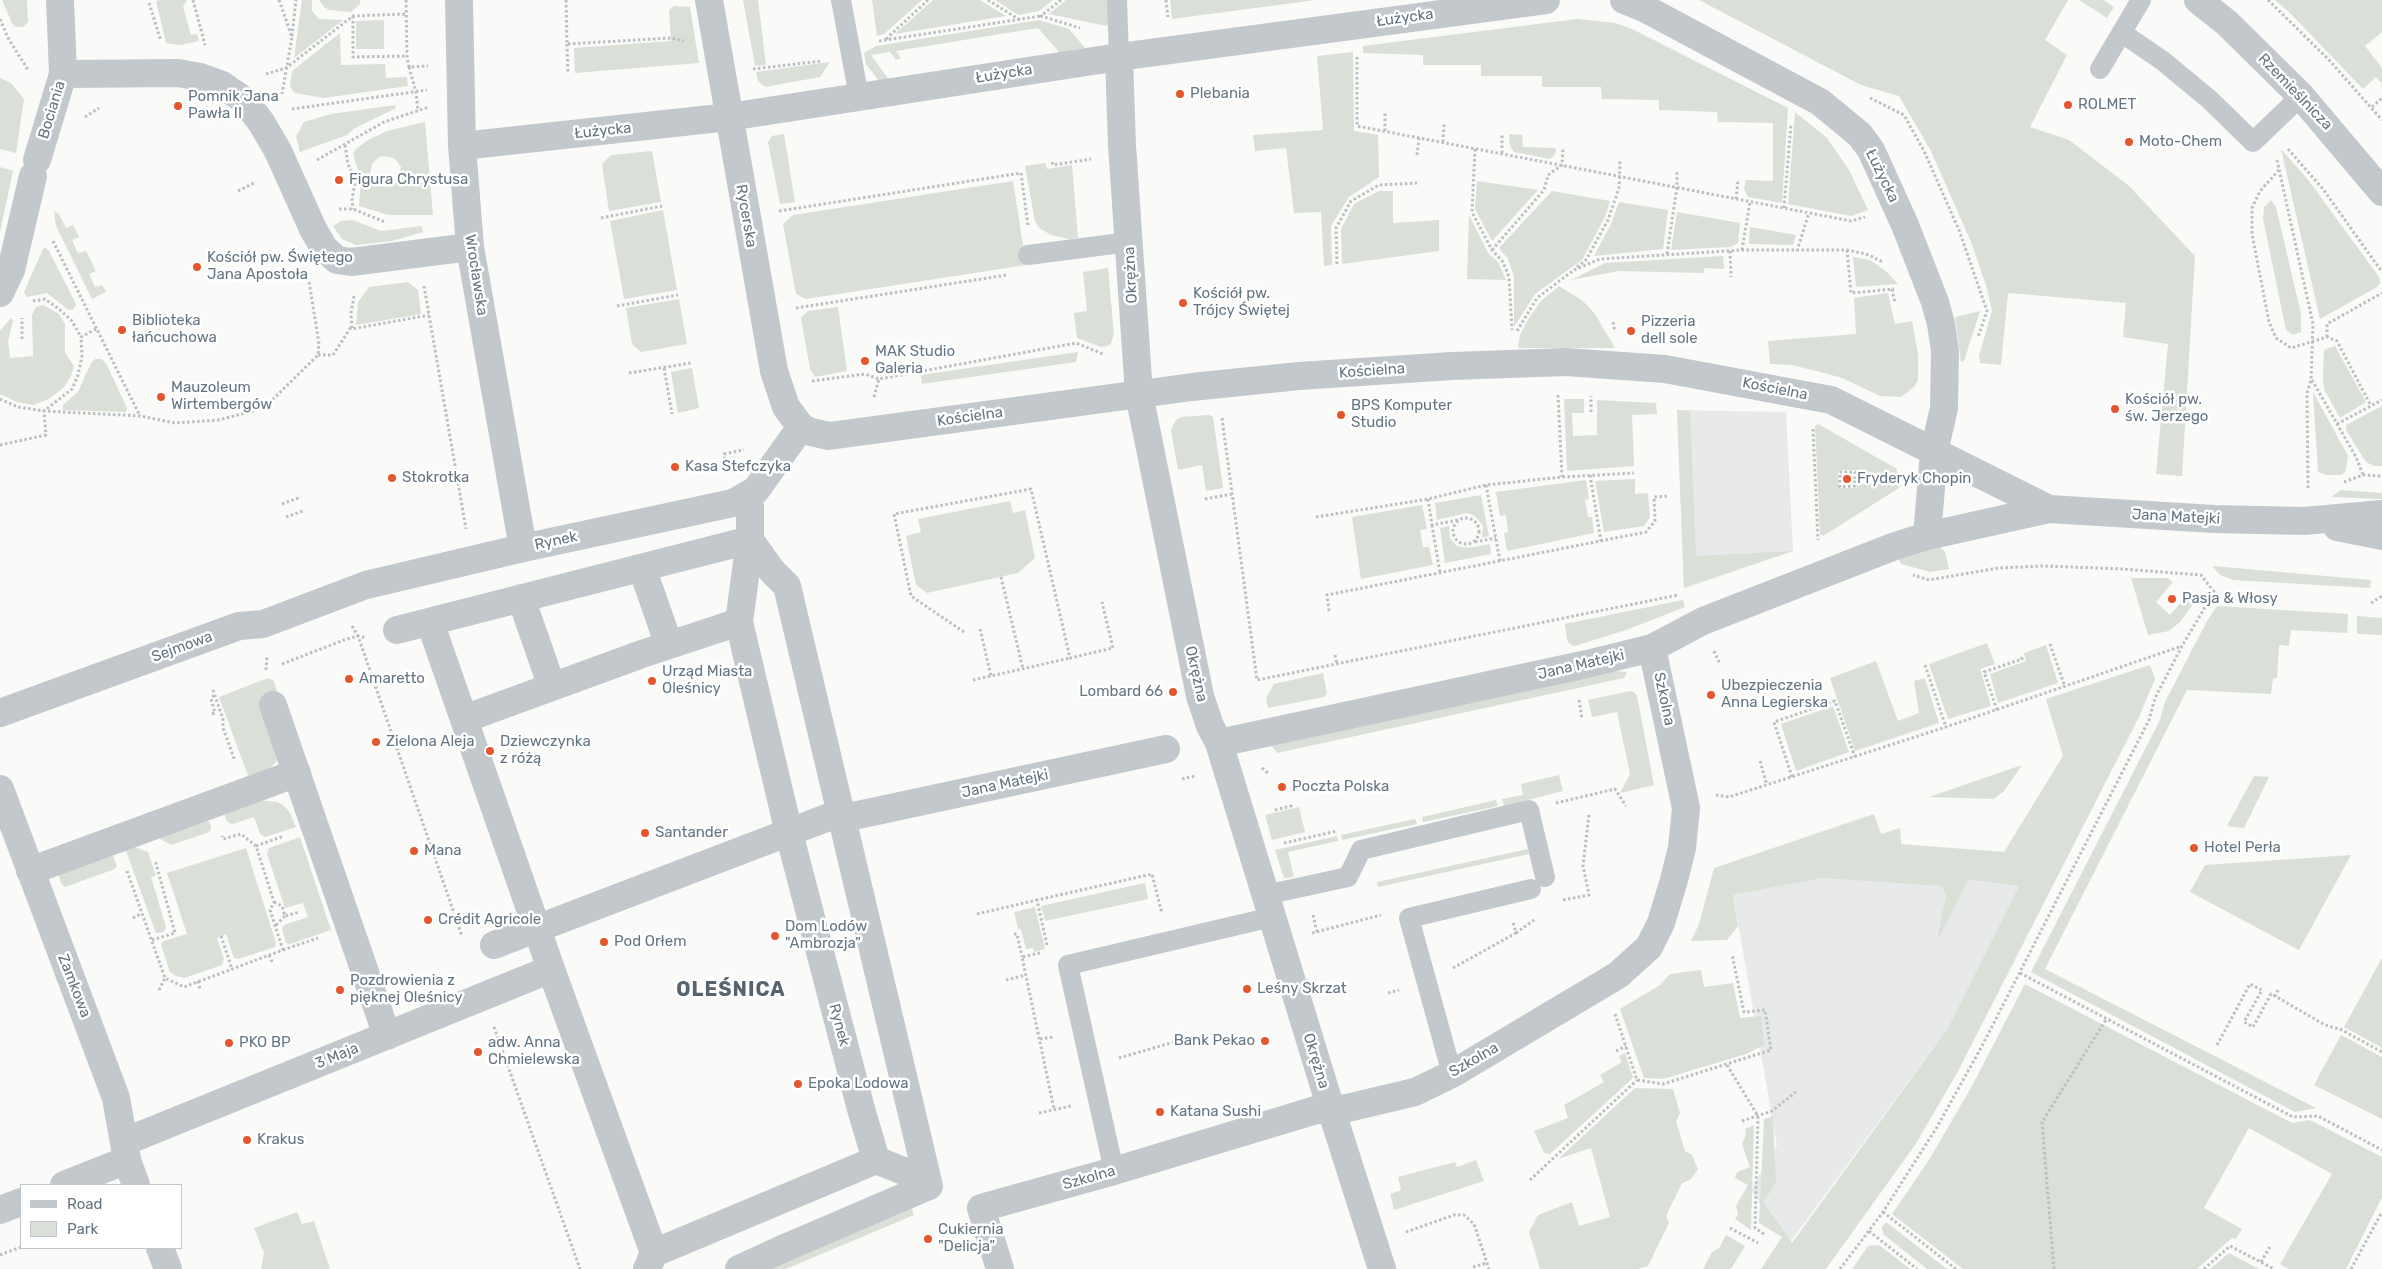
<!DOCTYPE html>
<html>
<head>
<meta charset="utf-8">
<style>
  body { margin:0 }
  #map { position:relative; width:2382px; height:1269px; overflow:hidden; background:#fafaf8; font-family:Rubik,sans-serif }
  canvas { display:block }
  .legend { position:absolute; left:20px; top:1184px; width:162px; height:65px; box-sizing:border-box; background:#fff; border:1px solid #c1c8cd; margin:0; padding:6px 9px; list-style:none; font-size:15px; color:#657683 }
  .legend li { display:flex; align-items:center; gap:10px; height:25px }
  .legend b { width:25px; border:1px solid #c1c8cd }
</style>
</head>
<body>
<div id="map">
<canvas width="2382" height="1269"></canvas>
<ul class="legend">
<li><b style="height:6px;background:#c3c8cc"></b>Road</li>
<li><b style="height:14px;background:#dadfd7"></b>Park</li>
</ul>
</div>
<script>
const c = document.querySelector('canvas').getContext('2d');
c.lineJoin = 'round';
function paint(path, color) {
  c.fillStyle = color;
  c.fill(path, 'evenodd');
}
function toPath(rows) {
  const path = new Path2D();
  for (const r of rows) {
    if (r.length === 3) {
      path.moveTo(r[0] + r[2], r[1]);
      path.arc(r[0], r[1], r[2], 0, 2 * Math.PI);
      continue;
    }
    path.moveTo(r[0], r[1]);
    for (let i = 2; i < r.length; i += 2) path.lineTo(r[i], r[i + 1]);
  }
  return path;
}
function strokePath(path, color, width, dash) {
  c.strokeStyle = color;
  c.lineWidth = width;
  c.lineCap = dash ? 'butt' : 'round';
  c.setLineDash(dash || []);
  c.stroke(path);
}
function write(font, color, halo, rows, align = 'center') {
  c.font = font + ' Rubik,sans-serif';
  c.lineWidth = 5;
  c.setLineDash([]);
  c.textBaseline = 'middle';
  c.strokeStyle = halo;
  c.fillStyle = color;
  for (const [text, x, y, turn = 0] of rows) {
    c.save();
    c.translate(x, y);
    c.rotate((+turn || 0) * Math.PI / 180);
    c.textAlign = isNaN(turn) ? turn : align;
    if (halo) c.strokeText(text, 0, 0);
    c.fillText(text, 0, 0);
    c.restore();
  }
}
paint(toPath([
  [1677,410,1786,412,1793,551,1684,588],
  [1823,878,1968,880,2019,886,1948,1028,1788,1245,1751,1190,1777,1145,1733,895]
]), '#e8e9e9');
paint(toPath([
  [2,0,27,0,28,22,23,27,16,27,12,23],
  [160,0,187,0,183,7,191,35,197,34,199,41,181,45,166,43,156,1],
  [302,0,312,0,312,11,319,19,343,20,294,58],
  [319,0,360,0,360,4,351,12,329,10,324,7],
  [743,0,758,0,766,65,755,66],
  [872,0,922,0,884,34,877,36],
  [933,0,980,0,1006,16,895,34],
  [995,0,1053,0,1039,11,1018,15],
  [1066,0,1110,0,1112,20,1106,26,1049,14],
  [1170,0,1316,0,1172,19],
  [1699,0,2068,0,2045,40,2067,55,2030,127,2069,140,2128,185,2195,256,2182,476,2156,474,2168,344,2123,337,2126,303,2008,293,2001,365,1980,363,1979,356,1992,311,1986,285,1971,242,1931,151,1899,96,1861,85],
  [2079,0,2104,0,2114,7,2107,18],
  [2275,0,2382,0,2382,32,2365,46,2382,68,2382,84,2376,77,2363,89,2290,13],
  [674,6,690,7,699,63,575,73,574,48,671,41,669,10],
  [1577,19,1615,23,1632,29,1788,108,1782,203,1748,197,1744,189,1746,180,1773,181,1773,123,1718,122,1717,112,1659,110,1659,100,1602,99,1601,87,1542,87,1542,76,1481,76,1481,65,1423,65,1423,55,1363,53,1363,46],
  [384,20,384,49,356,49,356,21],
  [1039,20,1069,29,1085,48,1060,53,1038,28,896,51,901,58,896,60,890,52,871,55,889,80,879,81,866,64,864,53,876,46],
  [340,33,341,65,385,64,386,78,407,77,408,86,324,98,295,93,290,87,292,71],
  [1353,52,1354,131,1378,135,1379,177,1349,197,1331,226,1332,265,1324,266,1321,212,1294,213,1286,148,1255,151,1253,135,1323,130,1317,56],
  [830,62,820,77,765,87,758,81,756,72],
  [0,78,11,83,24,99,16,153,0,149],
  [395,105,396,108,355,128,347,135,300,152,296,136,304,122,331,114],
  [1795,112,1827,138,1849,170,1868,210,1851,216,1788,204],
  [425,122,433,215,388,215,359,206,361,180,353,154,355,150,368,140,387,131],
  [384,156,394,158,401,167,397,182,388,187,379,186,370,174,372,164,379,157],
  [784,134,795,202,780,204,768,142,772,136],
  [1509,134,1522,135,1523,147,1556,148,1555,155,1550,159,1514,152,1510,146],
  [2281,149,2309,181,2379,277,2380,283,2377,287,2320,319],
  [652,151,661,202,609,211,602,164,611,155],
  [1045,163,1047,169,1072,165,1078,238,1069,239,1051,235,1039,228,1035,221,1025,166],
  [0,167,13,171,0,232],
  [1013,181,1026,265,806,299,796,294,783,224,793,215],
  [1477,181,1538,190,1492,241,1475,209],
  [1379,191,1393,191,1393,223,1439,220,1439,251,1342,264,1341,229,1354,204],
  [1552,191,1610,201,1605,217,1582,260,1535,294,1514,327,1514,277,1508,259,1499,248],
  [2271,200,2276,207,2301,314,2301,332,2293,335,2286,330,2263,219,2264,207],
  [1619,202,1668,210,1663,249,1594,256,1611,224],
  [663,210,677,290,624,299,610,221],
  [54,211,59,214,66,228,73,225,79,237,72,240,78,253,86,251,96,271,89,274,95,287,102,285,106,292,92,299,56,226],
  [1677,212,1740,223,1738,243,1731,247,1671,250],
  [1469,215,1488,253,1498,262,1506,280,1467,279],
  [353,220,381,231,422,226,423,232,392,241,356,245,342,239,333,226,341,221],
  [1750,227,1796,235,1793,245,1749,244],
  [44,247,49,251,76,304,73,310,67,309,47,293,27,297,24,292],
  [1723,256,1724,269,1704,268,1704,273,1619,271,1571,280,1605,263],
  [1853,257,1870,260,1887,272,1898,284,1856,287],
  [1108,268,1114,335,1110,345,1101,347,1077,338,1074,313,1087,311,1083,272],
  [408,282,418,290,421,314,356,325,358,302,369,287],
  [1559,286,1583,301,1595,314,1615,348,1518,348,1520,335,1529,318,1541,301],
  [1888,293,1895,324,1912,321,1918,354,1918,380,1914,387,1901,397,1880,396,1842,378,1817,371,1791,365,1770,364,1768,341,1856,334,1854,298],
  [679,299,687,344,641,352,632,344,626,308],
  [43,305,59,314,65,324,65,353,74,366,71,376,64,387,49,399,33,405,17,402,0,394,0,331,11,318,13,321,8,341,10,358,33,356,32,315,36,307],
  [838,307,847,371,815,377,810,369,801,318,808,311],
  [1980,311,1964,361,1961,362,1955,317],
  [2335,346,2366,402,2340,418,2324,389,2323,377,2324,350],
  [1078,352,1076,362,922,384,921,375],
  [95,359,101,359,106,363,127,408,126,412,63,410,63,405,78,392,91,363],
  [692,368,699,408,678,413,671,372],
  [2313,392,2348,456,2346,470,2342,475,2326,475,2318,472],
  [1564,399,1584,399,1584,413,1572,413,1573,436,1597,435,1597,400,1656,403,1657,414,1632,415,1634,466,1567,471],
  [2382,406,2382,466,2374,466,2366,462,2346,430,2346,425],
  [1677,410,1690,411,1696,556,1793,551,1684,588],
  [1209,415,1213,417,1223,488,1206,491,1202,465,1178,470,1171,430,1176,420,1181,417],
  [1818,424,1897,469,1897,476,1856,475,1856,470,1838,470,1839,488,1857,488,1857,484,1898,483,1899,488,1823,536,1820,534,1815,426],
  [1635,479,1635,494,1648,493,1650,517,1644,526,1604,532,1595,481],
  [1586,480,1589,499,1585,500,1588,517,1592,517,1594,533,1507,551,1504,533,1508,532,1506,515,1500,516,1496,492],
  [2341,490,2382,493,2382,499,2331,497],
  [1481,495,1489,536,1482,538,1483,526,1476,517,1471,514,1466,513,1437,520,1435,503],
  [1010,501,1013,513,1025,510,1035,558,1018,573,927,593,916,585,906,536,921,532,918,519],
  [1422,505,1427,529,1420,530,1423,547,1429,547,1433,565,1361,579,1352,517],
  [1449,526,1450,538,1457,546,1468,548,1490,544,1491,554,1445,563,1440,528],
  [1935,547,1940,547,1945,552,1949,569,1930,572,1901,564,1899,560,1900,557],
  [2212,566,2371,580,2370,588,2233,580,2220,575],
  [2131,578,2168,578,2173,582,2156,602,2170,615,2188,595,2193,604,2180,622,2169,631,2148,635],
  [1683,600,1685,607,1629,629,1575,646,1571,645,1567,640,1565,624],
  [2217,606,2348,614,2347,633,2291,630,2289,646,2279,645,2277,678,2273,679,2271,694,2187,690,2045,969,2316,1108,2295,1112,2031,972,2160,720,2165,702,2207,621],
  [2357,616,2382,618,2382,635,2357,634],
  [1987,643,1995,664,1980,669,1991,706,1948,719,1929,664],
  [2046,645,2058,683,1998,703,1990,674,2026,661,2024,653],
  [1876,661,1898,721,1919,713,1914,681,1925,678,1939,723,1855,751,1830,678],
  [2150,665,2155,679,2139,717,1957,1073,1915,1145,1826,1269,1761,1269,1782,1237,1759,1223,1764,1119,1773,1116,1776,1183,1763,1202,1792,1243,1948,1028,2019,886,1968,880,1937,941,1946,896,1942,886,1823,878,1733,895,1738,926,1727,940,1691,941,1699,924,1714,868,1874,814,1881,834,1900,828,1901,844,2004,852,2063,756,2046,699],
  [1615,671,1627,672,1624,678,1277,753,1272,746],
  [1323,673,1327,693,1324,697,1268,708,1266,698,1274,684],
  [268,678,274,681,279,698,278,755,276,762,266,772,249,778,219,697],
  [1630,691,1634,692,1637,696,1654,785,1620,793,1630,774,1617,712,1592,717,1588,700],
  [1833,706,1849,752,1796,771,1781,724],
  [2022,765,2004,791,1994,799,1929,797],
  [1559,775,1563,791,1504,806,1502,799,1523,795,1521,784],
  [2254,776,2269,777,2244,828,2227,826],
  [258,800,277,802,284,806,290,813,296,827,265,837,260,834,254,817,233,824,229,823,226,820,225,814,228,810],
  [1496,800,1498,806,1423,822,1422,817],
  [1299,807,1305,832,1272,840,1265,815],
  [203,819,208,821,211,825,211,830,207,833,171,845,155,836],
  [1415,819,1417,824,1342,840,1341,835],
  [1337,836,1338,841,1288,852,1294,877,1284,878,1275,850],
  [300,837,331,930,290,944,286,943,282,929,284,925,308,917,303,903,285,908,267,854,269,848],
  [131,846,148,852,156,876,151,877,166,927,164,932,156,933,126,851,127,847],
  [246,848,276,943,275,947,238,959,234,958,226,934,217,938,224,959,222,965,184,978,176,976,170,972,161,944,164,941,187,934,167,873],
  [1528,849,1529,854,1378,887,1377,882],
  [109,854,113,856,117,866,115,869,65,887,62,885,59,877,61,872],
  [2351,855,2299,950,2190,892,2205,865],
  [1145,883,1148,899,1045,921,1041,906],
  [1035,907,1045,949,1034,952,1033,948,1026,949,1021,929,1018,929,1014,912],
  [2382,958,2382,1048,2344,1027],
  [1701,970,1704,987,1733,983,1740,1018,1761,1016,1764,1045,1746,1054,1663,1079,1644,1078,1620,1009,1660,985,1670,974],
  [2025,984,2292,1123,2310,1120,2382,1157,2382,1197,2346,1269,2289,1269,2280,1264,2332,1174,2249,1128,2204,1208,2242,1229,2236,1239,2232,1238,2197,1269,1963,1269,1892,1214,1929,1160,1972,1086],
  [2341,1035,2382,1057,2382,1119,2314,1085],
  [1625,1053,1633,1078,1550,1154,1544,1153,1534,1131,1568,1118,1564,1105,1604,1082,1600,1075,1622,1062,1619,1056],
  [1635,1088,1673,1089,1680,1113,1676,1121,1685,1151,1692,1155,1698,1169,1690,1180,1682,1183,1666,1216,1669,1223,1648,1266,1638,1269,1540,1269,1529,1232,1538,1215,1572,1202,1579,1226,1610,1217,1591,1148,1558,1159],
  [1754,1125,1751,1230,1735,1219,1738,1214,1736,1206,1748,1185,1735,1178,1737,1172,1750,1167,1742,1144,1746,1135,1745,1129],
  [1476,1160,1484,1181,1394,1210,1390,1194,1401,1190,1398,1177,1455,1162,1457,1167],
  [912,1208,914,1215,786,1269,767,1269],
  [297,1212,302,1224,314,1221,330,1269,261,1269,264,1253,254,1228],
  [1886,1222,1947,1269,1927,1269,1883,1234,1882,1227],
  [1726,1235,1745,1246,1731,1269,1703,1269,1712,1252,1719,1248],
  [1879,1245,1910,1269,1852,1269,1868,1246],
  [2229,1253,2259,1269,2210,1269]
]), '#dadfd7');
strokePath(toPath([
  [193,0,205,45],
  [279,0,292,37,282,94],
  [406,0,407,56,409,67,428,66],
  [566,0,567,44,671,38,684,41],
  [988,0,1020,20],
  [1061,0,1041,16,1080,28],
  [1166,0,1168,17],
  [2268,0,2329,60,2382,120],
  [149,3,161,41],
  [353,16,353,57,407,56],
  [0,19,8,38,28,70],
  [292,36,296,0],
  [886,39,928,0],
  [879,41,1041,16],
  [567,44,568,74],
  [1357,57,1357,126,1851,221,1865,217],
  [409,67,416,92,418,111],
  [753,69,822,61],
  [266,74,286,68,353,16,406,14],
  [1870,98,1904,115,1924,151,1959,230,1987,311,1978,337],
  [2372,107,2382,98],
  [292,109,427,90],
  [85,117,99,108],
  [1385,131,1385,112],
  [1443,142,1444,124],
  [345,145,348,164,355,182,352,200,353,209],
  [1475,149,1472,212,1492,250,1503,262,1509,277,1512,330],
  [2288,149,2323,189,2382,272],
  [1502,153,1502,135],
  [1417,155,1419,138],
  [317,160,384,122,429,107],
  [2277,160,2313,324,2311,380,2307,393,2308,488],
  [1052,162,1053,165,1091,159],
  [2279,170,2260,191,2252,208,2252,234,2269,322,2276,338,2291,348,2327,337,2337,341,2371,406],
  [238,191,256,182],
  [1736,199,1738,180],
  [1784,208,1791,124],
  [339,209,353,209,385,222],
  [779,211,1021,173,1028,226],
  [601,218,662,206],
  [53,241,140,416],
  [1492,250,1544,190,1548,175,1562,165,1563,148],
  [1742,250,1750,202],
  [1847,250,1851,293,1894,289],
  [1730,251,1731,277],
  [1797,251,1809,213],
  [1667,254,1677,187,1677,170],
  [1337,264,1336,228,1351,201,1379,185,1417,183],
  [1577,267,1586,260,1608,220,1619,188,1620,159],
  [424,286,466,529],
  [1892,289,1895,303],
  [354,296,351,313,352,329,429,315],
  [33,301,45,299,59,309,72,321,81,337],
  [617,306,678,295],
  [796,308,1007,275],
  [1613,322,1615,332],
  [1517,331,1537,298,1574,270,1600,259,1742,250,1847,250,1866,254,1883,262],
  [2327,337,2327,324,2382,293],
  [22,339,22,318],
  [318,355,333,355,351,327],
  [664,368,672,414],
  [629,373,691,363],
  [2312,380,2356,457,2363,475],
  [812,381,865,374,879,379],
  [1558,395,1562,477],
  [874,397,879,379,1076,343,1103,354],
  [0,399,18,407,44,411,140,416,175,423,218,420,254,411,268,404,318,355,319,344,309,281],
  [1591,412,1591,396],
  [1222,418,1257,680,1678,595],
  [2337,424,2382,400],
  [1813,429,1818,540],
  [0,445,46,435,44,411,72,389,78,375,82,356,81,337,96,329],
  [726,469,724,454,744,450],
  [1590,475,1601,541],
  [1855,479,1855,472,1840,472,1840,487,1855,486,1855,479,1898,479],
  [2344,482,2363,475,2382,476],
  [1486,485,1500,561],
  [1205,499,1232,494],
  [1428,499,1432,525,1458,520],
  [282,504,301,497],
  [286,517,303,511],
  [1316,517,1428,499,1486,485,1562,477,1634,473],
  [1466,531,13],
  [1432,525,1440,573],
  [1475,542,1496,538],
  [1001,577,1023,669],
  [2371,603,2382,596],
  [1329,611,1327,595,1646,532,1655,521,1654,497,1669,496],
  [352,626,358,636,462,936],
  [980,629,991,676,1070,658],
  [964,632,911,596,894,514,1031,489,1070,658,1113,648,1102,602],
  [2050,644,2065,687],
  [1714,651,1720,664],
  [1335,655,1337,664],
  [282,664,344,640,358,636,366,638],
  [1925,665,1946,727],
  [266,670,267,657],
  [973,680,991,676],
  [213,690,223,719,223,728,235,761],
  [1579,700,1582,719],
  [1997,710,1984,672,2022,659,2020,655],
  [212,714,215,713,211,699,214,695],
  [1760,761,1767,785],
  [1262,768,1269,774],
  [1792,777,1774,722,1835,701,1855,757],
  [1182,779,1195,776],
  [1716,795,1729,797,1946,727,2182,646],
  [1556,803,1615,789,1626,806],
  [1275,810,1291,806,1290,803],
  [1284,843,1337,831],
  [256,846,284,836],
  [127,871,165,978,184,987,283,950,270,910,274,902,256,846,241,834,223,839,222,836],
  [1563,900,1589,895,1583,866,1589,814],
  [274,902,282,906,285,916,299,912],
  [977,914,1037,900],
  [1313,915,1317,932],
  [133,918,142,913],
  [276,925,285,916],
  [1312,933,1381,915],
  [1516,933,1534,920],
  [1014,934,1017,934,1022,957],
  [221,936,232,969],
  [152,940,175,933,155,860],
  [1047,945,1037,900,1152,874,1162,914],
  [283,950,318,938],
  [1040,953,1022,957,1054,1109],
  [269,955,273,964],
  [1453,968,1516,933,1513,922],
  [2020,973,2293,1117,2318,1116,2382,1150],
  [1006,980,1026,975],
  [198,981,200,989],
  [159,990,165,978],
  [2278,990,2275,996,2325,1025,2342,1030,2382,1052],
  [1388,993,1399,990],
  [1615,1014,1637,1080,1663,1084,1771,1050,1765,1010,1744,1012,1732,954],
  [494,1027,580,1269],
  [1040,1039,1054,1037],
  [2217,1045,2250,984,2262,990,2244,1022,2253,1027,2271,994,2275,996],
  [1616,1051,1626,1046],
  [1119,1058,1181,1040],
  [1727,1065,1758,1116,1755,1228,1764,1234],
  [1039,1113,1071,1106],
  [1742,1121,1772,1111,1796,1092],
  [1530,1180,1637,1080],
  [1883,1212,1956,1269],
  [1730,1228,1758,1243],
  [1869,1231,1917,1269],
  [1406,1232,1454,1215,1464,1215,1474,1224,1489,1269],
  [0,1255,21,1247],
  [2261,1262,2271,1245],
  [1473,1267,1487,1263],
  [1840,1269,1883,1212,1937,1127,1982,1046,2149,720,2155,698,2182,646,2214,592,2201,575,2123,569,2043,566,1998,568,1929,580,1913,575],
  [2054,1269,2042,1122,2107,1018],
  [2204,1269,2230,1246,2274,1269],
  [2351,1269,2382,1212]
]), '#bbbfc2', 3, [2.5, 2.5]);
strokePath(toPath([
  [841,0,859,97],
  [1117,0,1119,57],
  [2122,33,2163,61,2210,100,2253,142,2301,96],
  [2100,69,2141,0],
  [1028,255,1129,242],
  [1265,895,1348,877,1361,850,1529,810,1545,877],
  [1452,1074,1409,918,1531,889],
  [1114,1171,1068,965,1272,917]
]), '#c3c8cc', 20);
strokePath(toPath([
  [747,497,750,506,750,540,739,622,789,833,861,1109,876,1160,911,1174,929,1186],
  [642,568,669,645],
  [521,598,552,687],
  [430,622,551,969,654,1253,647,1269],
  [397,630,750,540,772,571,787,586,929,1186],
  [464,719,642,654,739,622],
  [494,945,829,817,858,815,1166,749],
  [787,1247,929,1186],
  [654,1253,876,1160]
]), '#c3c8cc', 28);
strokePath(toPath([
  [459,0,462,146,470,247,523,548],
  [709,0,774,371,786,407,801,427,811,432,829,436,1192,387,1299,376,1452,366,1566,362,1665,369,1831,400,2049,509],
  [1624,0,1644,8,1820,102,1860,135,1871,150,1905,225,1935,302,1941,324,1945,351,1944,408,1934,452,1927,536],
  [1119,57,1122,145,1139,394,1200,696,1210,726,1219,743,1331,1109,1382,1269],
  [63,74,178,73,200,77,222,85,244,100,261,122,278,151,313,229,324,248,337,260,351,262,470,247],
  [462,146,729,117,1119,57,1546,0],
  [37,160,63,74,60,0],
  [0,293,11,270,33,176],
  [2337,527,2382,536],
  [273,705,387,1036],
  [0,713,239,626,263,624,366,585,523,548,733,503,756,490,801,427],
  [1219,743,1587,664,1652,648,1703,621,1895,546,1927,536,2049,509,2214,519,2304,521,2382,514],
  [0,789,116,1098,127,1160,136,1185],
  [30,871,297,773],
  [124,1142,551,969],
  [64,1185,127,1160],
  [0,1210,21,1202],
  [160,1248,168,1269],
  [739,1269,787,1247],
  [1000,1269,981,1208,1114,1171,1316,1110,1343,1109,1415,1092,1452,1074,1618,975,1649,947,1661,923,1674,880,1682,848,1686,808,1652,648]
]), '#c3c8cc', 28);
strokePath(toPath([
  [2198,0,2227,23,2301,96,2382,192]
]), '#c3c8cc', 28);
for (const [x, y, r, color] of [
  [1180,94,5,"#e4572e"],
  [2068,105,5,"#e4572e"],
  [178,106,5,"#e4572e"],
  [2129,142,5,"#e4572e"],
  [339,180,5,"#e4572e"],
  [197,267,5,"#e4572e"],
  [1183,303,5,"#e4572e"],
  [122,330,5,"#e4572e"],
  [1631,331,5,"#e4572e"],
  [865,361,5,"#e4572e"],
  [161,397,5,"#e4572e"],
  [2115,409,5,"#e4572e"],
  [1341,415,5,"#e4572e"],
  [675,467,5,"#e4572e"],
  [392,478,5,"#e4572e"],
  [1847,479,5,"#e4572e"],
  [2172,599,5,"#e4572e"],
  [349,679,5,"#e4572e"],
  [652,681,5,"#e4572e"],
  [1173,692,5,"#e4572e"],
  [1711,695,5,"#e4572e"],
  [376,742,5,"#e4572e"],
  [490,751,5,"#e4572e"],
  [1282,787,5,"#e4572e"],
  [645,833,5,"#e4572e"],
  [2194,848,5,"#e4572e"],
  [414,851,5,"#e4572e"],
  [428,920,5,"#e4572e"],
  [775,936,5,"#e4572e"],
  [604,942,5,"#e4572e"],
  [1247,989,5,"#e4572e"],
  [340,990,5,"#e4572e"],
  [1265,1041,5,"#e4572e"],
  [229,1043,5,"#e4572e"],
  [478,1052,5,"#e4572e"],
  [798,1084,5,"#e4572e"],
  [1160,1112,5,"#e4572e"],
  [247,1140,5,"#e4572e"],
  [928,1239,5,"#e4572e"]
]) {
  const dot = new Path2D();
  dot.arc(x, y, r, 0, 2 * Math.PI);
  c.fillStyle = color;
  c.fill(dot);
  strokePath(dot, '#fff', 2);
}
write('15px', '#657683', '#fff', [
  ["Łużycka",1405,18,-8],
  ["Łużycka",1004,74,-9],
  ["Rzemieślnicza",2295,92,46],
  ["Bociania",52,110,-73],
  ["Łużycka",603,131,-6],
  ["Łużycka",1882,176,64],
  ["Rycerska",746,216,80],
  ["Wrocławska",476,275,81],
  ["Okrężna",1131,275,-93],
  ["Kościelna",1372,371,-4],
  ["Kościelna",1775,389,11],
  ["Kościelna",970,417,-8],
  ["Jana Matejki",2176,517,3],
  ["Rynek",556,541,-12],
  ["Sejmowa",182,647,-20],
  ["Jana Matejki",1581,665,-13],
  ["Okrężna",1196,674,77],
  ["Szkolna",1664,699,78],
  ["Jana Matejki",1005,784,-12],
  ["Zamkowa",74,986,69],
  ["Rynek",839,1025,75],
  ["3 Maja",337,1056,-22],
  ["Szkolna",1474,1060,-30],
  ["Okrężna",1316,1061,73],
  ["Szkolna",1089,1178,-16]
]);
write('15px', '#657683', '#fff', [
  ["Plebania",1190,94],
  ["Pomnik Jana",188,97],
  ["Pawła II",188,114],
  ["ROLMET",2078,105],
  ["Moto-Chem",2139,142],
  ["Figura Chrystusa",349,180],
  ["Kościół pw. Świętego",207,258],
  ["Jana Apostoła",207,275],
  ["Kościół pw.",1193,294],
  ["Trójcy Świętej",1193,311],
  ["Biblioteka",132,321],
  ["łańcuchowa",132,338],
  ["Pizzeria",1641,322],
  ["dell sole",1641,339],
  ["MAK Studio",875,352],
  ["Galeria",875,369],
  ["Mauzoleum",171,388],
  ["Wirtembergów",171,405],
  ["Kościół pw.",2125,400],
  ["św. Jerzego",2125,417],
  ["BPS Komputer",1351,406],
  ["Studio",1351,423],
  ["Kasa Stefczyka",685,467],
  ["Stokrotka",402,478],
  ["Fryderyk Chopin",1857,479],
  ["Pasja & Włosy",2182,599],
  ["Urząd Miasta",662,672],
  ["Oleśnicy",662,689],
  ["Amaretto",359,679],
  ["Ubezpieczenia",1721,686],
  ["Anna Legierska",1721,703],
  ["Lombard 66",1163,692,"right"],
  ["Zielona Aleja",386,742],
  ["Dziewczynka",500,742],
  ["z różą",500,759],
  ["Poczta Polska",1292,787],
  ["Santander",655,833],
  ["Hotel Perła",2204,848],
  ["Mana",424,851],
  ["Crédit Agricole",438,920],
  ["Dom Lodów",785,927],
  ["\"Ambrozja\"",785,944],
  ["Pod Orłem",614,942],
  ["Pozdrowienia z",350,981],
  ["pięknej Oleśnicy",350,998],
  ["Leśny Skrzat",1257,989],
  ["Bank Pekao",1255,1041,"right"],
  ["PKO BP",239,1043],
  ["adw. Anna",488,1043],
  ["Chmielewska",488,1060],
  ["Epoka Lodowa",808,1084],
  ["Katana Sushi",1170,1112],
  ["Krakus",257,1140],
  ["Cukiernia",938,1230],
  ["\"Delicja\"",938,1247]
], 'left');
c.letterSpacing = '1px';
write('bold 20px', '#57646e', '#fff', [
  ["OLEŚNICA",731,990]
]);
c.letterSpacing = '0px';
</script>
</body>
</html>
